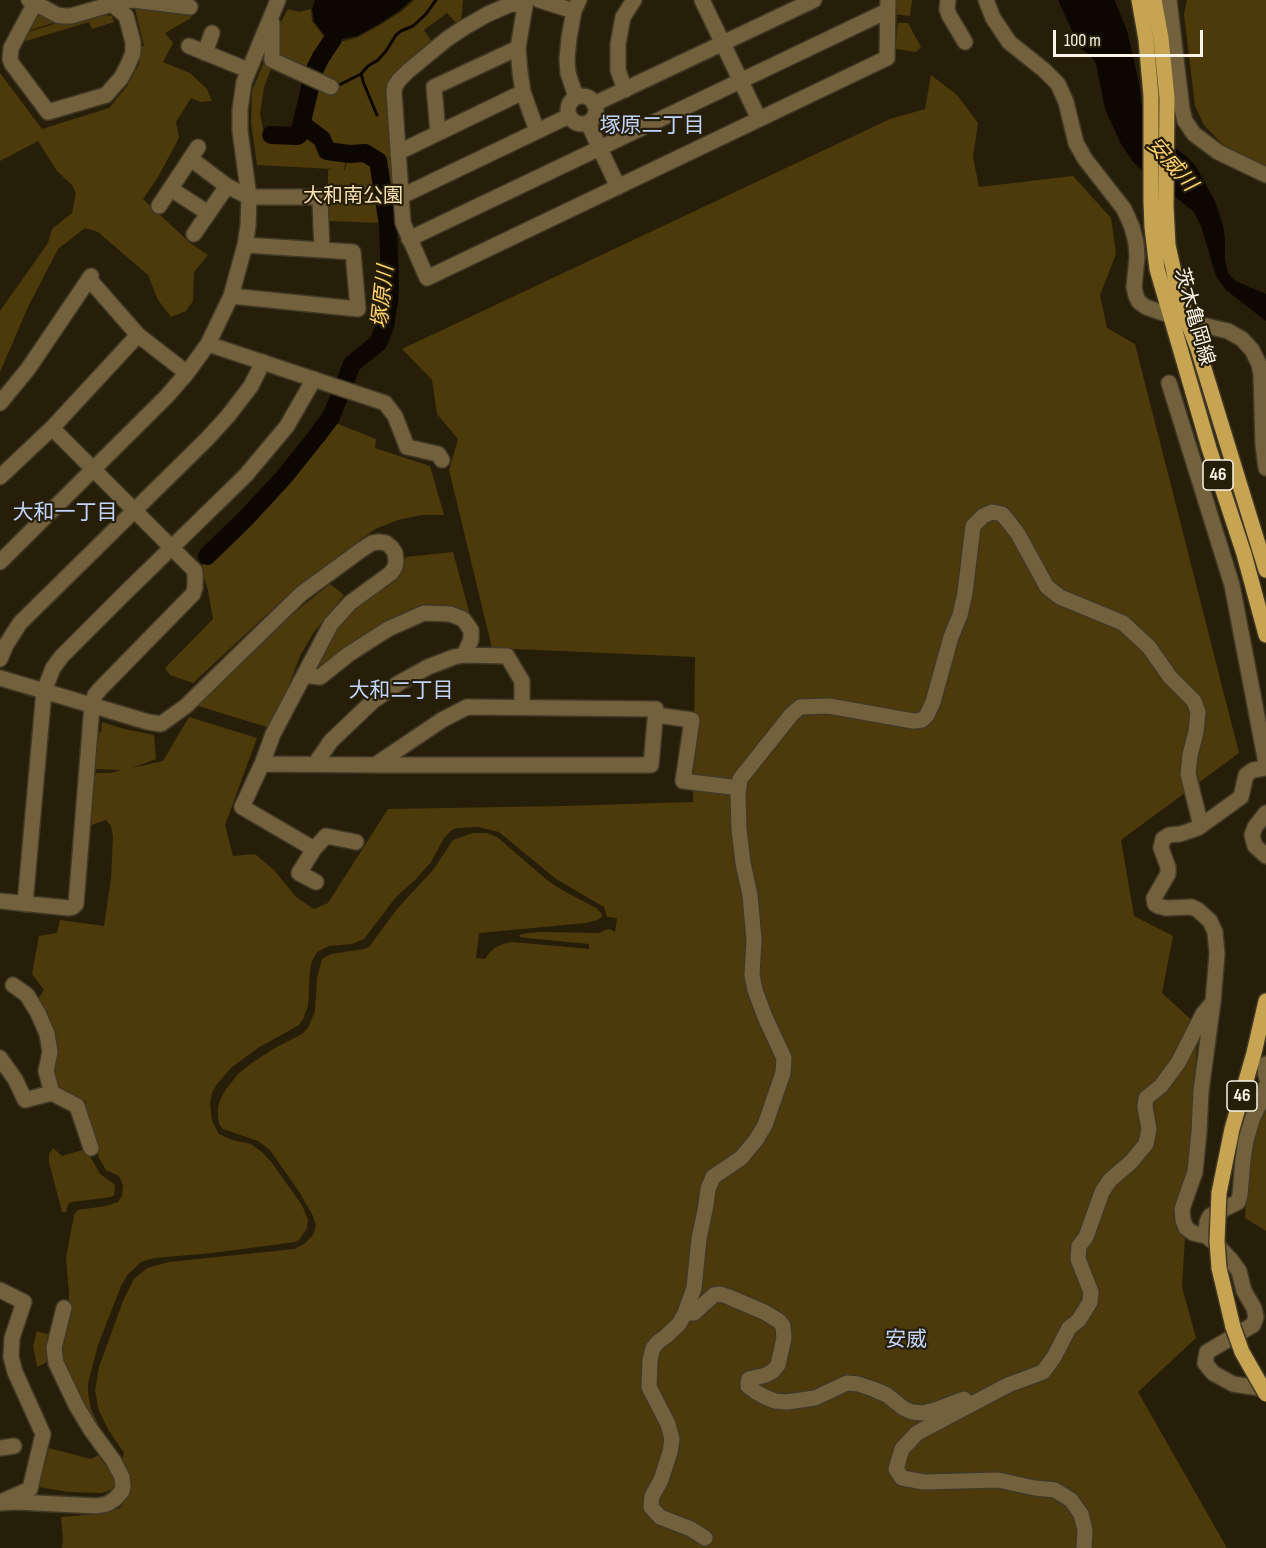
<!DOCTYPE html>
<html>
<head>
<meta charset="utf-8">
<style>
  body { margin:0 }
  #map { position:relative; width:1266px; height:1548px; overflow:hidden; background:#271e0a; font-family:"Sofia Sans Condensed",sans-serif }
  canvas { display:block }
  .scale { position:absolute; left:1053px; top:30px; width:150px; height:27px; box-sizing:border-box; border:3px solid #f9f4e7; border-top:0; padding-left:8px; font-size:18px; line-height:21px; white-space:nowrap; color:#f9f4e7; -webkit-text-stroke:4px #271e0a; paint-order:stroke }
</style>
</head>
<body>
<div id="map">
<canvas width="1266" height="1548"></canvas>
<div class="scale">100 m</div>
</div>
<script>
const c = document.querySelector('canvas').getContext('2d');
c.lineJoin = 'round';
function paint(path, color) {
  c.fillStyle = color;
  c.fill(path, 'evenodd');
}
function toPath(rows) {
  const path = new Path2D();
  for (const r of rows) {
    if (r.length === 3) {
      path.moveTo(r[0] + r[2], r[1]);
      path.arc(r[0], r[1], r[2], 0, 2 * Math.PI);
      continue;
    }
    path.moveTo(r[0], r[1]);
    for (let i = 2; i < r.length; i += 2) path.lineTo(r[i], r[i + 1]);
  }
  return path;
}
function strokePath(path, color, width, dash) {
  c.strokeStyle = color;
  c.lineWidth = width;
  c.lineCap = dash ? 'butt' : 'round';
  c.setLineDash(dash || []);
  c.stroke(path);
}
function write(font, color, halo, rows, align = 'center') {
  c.font = font + ' "Sofia Sans Condensed","Noto Sans JP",sans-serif';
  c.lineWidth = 4.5;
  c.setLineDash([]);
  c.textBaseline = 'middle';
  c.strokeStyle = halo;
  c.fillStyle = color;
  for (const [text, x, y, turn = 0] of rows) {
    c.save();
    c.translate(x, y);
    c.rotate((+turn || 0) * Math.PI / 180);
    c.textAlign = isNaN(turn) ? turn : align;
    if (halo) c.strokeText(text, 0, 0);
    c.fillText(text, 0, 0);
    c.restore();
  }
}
paint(toPath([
  [414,0,463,0,461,23,458,25,447,13,424,30,433,44,387,86,391,157,387,158,392,158,396,213,389,214,384,187,382,158,373,159,361,157,346,160,344,170,345,170,347,161,362,159,375,162,383,223,328,221,328,170,332,169,257,165,251,122,252,91,264,62,272,66,264,87,260,114,264,134,270,137,297,139,301,137,306,130,314,93,313,87,277,57,278,28,288,9,299,12,311,9,312,21,325,38,334,41,344,41,358,37,380,25,402,11],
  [893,0,912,0,910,16,893,14],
  [1187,0,1266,0,1266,168,1226,148,1204,125,1195,106,1184,14],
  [136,6,187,12,187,14,192,15,191,18,165,33,173,43,163,62,190,73,207,89,212,101,200,102,191,98,176,122,179,138,158,177,143,199,190,243,208,255,194,272,193,301,186,311,171,317,158,300,148,275,98,232,85,228,58,249,28,307,0,372,0,311,48,243,52,229,72,213,76,193,72,185,57,171,38,141,0,161,0,73,42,129,109,108,127,86,139,64,141,46,144,46,135,9],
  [40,15,56,22,28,31,36,16],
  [105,15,112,16,114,22,92,29,89,22,26,41,25,38,28,32,58,23,70,24],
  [898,23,908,23,921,47,916,52,895,49],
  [931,75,957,95,978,123,973,157,979,187,1073,176,1111,218,1116,254,1100,295,1107,328,1135,344,1239,753,1121,840,1134,916,1173,936,1162,993,1198,1026,1182,1287,1196,1338,1138,1392,1227,1548,62,1548,63,1539,61,1517,98,1514,120,1508,131,1490,128,1476,121,1464,124,1453,109,1431,99,1411,95,1391,99,1367,123,1301,134,1279,147,1268,169,1262,294,1249,304,1244,313,1235,316,1225,313,1216,300,1193,270,1150,258,1141,223,1129,219,1124,218,1116,218,1107,221,1098,226,1089,238,1074,252,1063,273,1049,302,1034,308,1028,315,1011,317,978,322,959,331,954,364,949,369,947,397,909,433,870,453,840,473,833,487,833,497,837,547,880,562,890,596,908,602,914,602,917,597,920,586,923,479,933,476,958,485,959,490,952,496,947,503,944,512,942,589,949,589,944,527,938,520,937,519,935,528,933,541,932,598,933,609,929,615,932,617,918,607,917,604,907,556,879,499,832,478,827,457,828,452,830,444,838,431,862,415,880,396,897,364,939,352,944,329,946,317,952,312,961,310,970,308,1006,303,1019,299,1025,258,1048,232,1067,217,1084,212,1093,210,1103,212,1121,219,1134,232,1140,251,1144,262,1152,272,1163,302,1205,308,1220,307,1228,299,1240,295,1242,213,1253,154,1258,141,1262,128,1274,121,1286,98,1345,88,1383,88,1393,91,1409,111,1450,59,1362,69,1309,69,1293,66,1258,74,1215,78,1210,106,1206,118,1202,122,1196,123,1185,119,1176,106,1170,99,1158,85,1101,59,1087,53,1070,59,1052,56,1035,38,999,44,990,32,974,39,936,57,933,60,920,104,926,111,878,113,836,111,826,106,820,89,826,94,773,111,773,122,770,92,769,96,734,101,732,102,722,124,729,154,735,156,759,132,768,163,761,189,717,257,738,225,825,233,856,255,854,274,870,296,897,314,909,328,903,388,809,563,806,693,802,695,657,492,648,449,470,458,439,437,414,432,380,402,349,890,119,925,109],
  [333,422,376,439,375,448,430,466,444,515,421,515,398,520,375,529,294,589,193,683,170,675,165,668,213,619,208,590,200,567,254,519,286,485,314,450],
  [453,552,471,619,419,608,382,624,352,643,321,667,319,665,332,638,343,622,364,600,381,591,397,580,404,568,406,557],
  [330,584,344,595,314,632,301,654,278,713,270,728,195,705,262,644,285,620],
  [1266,1111,1266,1231,1245,1218,1252,1135],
  [53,1148,62,1156,86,1149,100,1174,114,1184,115,1188,114,1195,111,1197,72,1202,68,1204,66,1212,62,1212,49,1162,49,1154],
  [37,1331,50,1335,46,1351,49,1361,37,1367,33,1346],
  [49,1448,91,1459,98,1455,117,1481,113,1489,102,1493,68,1492,39,1487]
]), '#4d3a0b');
paint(toPath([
  [315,0,411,0,400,10,379,24,357,36,343,39,333,39,326,36,321,31,314,21,312,9],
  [1058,0,1109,0,1128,99,1133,114,1143,128,1184,154,1195,165,1215,201,1223,225,1225,239,1225,260,1228,273,1236,281,1266,294,1266,321,1226,290,1216,276,1201,226,1194,212,1142,170,1133,162,1121,144,1105,109,1096,64,1091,56,1080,48],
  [310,85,313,93,306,127,301,130,298,130,296,124,303,88,305,86]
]), '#0c0700');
strokePath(toPath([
  [361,74,364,84,377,115],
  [337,86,361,74,368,66,378,60,386,51,396,35,401,31,413,26,426,14,436,0]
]), '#0c0700', 3);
strokePath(toPath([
  [1105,0,1119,35,1130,84,1135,125,1144,136],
  [271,135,297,136,299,135,301,126],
  [207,556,247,517,284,477,316,437,331,417,352,364,378,343,385,326,389,301,390,285,388,225,378,161,365,153,349,154,327,151,322,139,306,127,301,126,314,71,321,57,333,39]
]), '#0c0700', 18);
const minor = toPath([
  [29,0,35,3,11,48,10,59,12,64,48,112,106,95,121,78,127,67,133,53,133,42,126,16,112,4,71,16,64,16,57,15,35,3],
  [526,0,518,48,520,72,523,92,537,131],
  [539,0,574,11],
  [702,0,759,119],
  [948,0,947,9,949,15,965,42],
  [986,0,993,18,1009,42,1044,70,1058,84,1066,102,1076,143,1085,159,1124,209,1132,227,1136,243,1137,257,1134,287,1136,296,1139,302,1146,307,1157,311,1202,325,1228,331,1242,339,1252,350,1259,364,1261,374,1263,445,1266,468],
  [1169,0,1182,109,1185,121,1194,134,1218,152,1266,175],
  [112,4,133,0,190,7],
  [524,5,511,4,488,14,465,27,447,39,408,71,399,80,395,86,394,92,403,223,427,278,887,58,888,0],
  [272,23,272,60,331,87],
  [189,46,248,70],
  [205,53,212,33],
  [625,90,618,70,618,44,623,17,634,0],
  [582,110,14],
  [576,97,568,73,567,59,569,38,574,11,579,0],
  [594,104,814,0],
  [588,123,618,187],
  [438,133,434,87,518,48],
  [399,152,523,92],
  [191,159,227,186,249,197,319,197,320,201,322,249],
  [171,189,208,213],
  [402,196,569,116],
  [159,206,198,147],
  [194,234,227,186],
  [409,239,887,11],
  [89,279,138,335,187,373],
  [231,296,358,309,353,252,245,245],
  [208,344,385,403,395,416,407,447,438,454,442,460],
  [1169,383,1232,585,1266,763],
  [0,403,28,369,91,276],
  [0,477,52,428,138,335],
  [0,562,167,396,187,373,208,344,231,296,245,245,248,226,249,197,240,131,240,109,244,82,278,0],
  [0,659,6,645,20,623,207,439,228,416,251,386,263,362],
  [308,668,311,676,320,677,349,654,388,629,424,613,450,614,463,619,471,630,471,640,464,655],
  [0,678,148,722,161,724,186,706,301,594,361,550,372,543,379,542,386,543,391,547,395,553,396,561,395,567,391,573,350,603,331,624,273,734,262,764,375,765],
  [467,707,656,709,651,765,375,765,442,720,467,707],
  [656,715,692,720,683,781,739,788],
  [262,764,242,807,314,849,299,873,316,882],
  [315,764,331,741,373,701,399,683,428,667,454,657,464,655,507,656,522,681,522,707],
  [1266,768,1253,770,1246,775,1241,797,1198,828,1180,834,1169,835,1163,839,1161,848,1168,867,1168,874,1154,898,1155,904,1158,906,1166,908,1192,907,1198,910,1210,921,1215,932,1217,954,1213,1002,1201,1091,1199,1132,1195,1172,1182,1209,1183,1220,1186,1228,1193,1233,1206,1236,1214,1242,1231,1260,1239,1271,1244,1291,1254,1308,1256,1317,1253,1325,1207,1352,1205,1363,1213,1373,1233,1384,1266,1389],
  [1266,813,1255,827,1252,835,1255,846,1266,856],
  [314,849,326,836,356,842],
  [0,901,69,908,73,907,76,904,92,706,95,695,101,688,193,594,195,588,195,571,52,428],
  [25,904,44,691,53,668,62,656,122,596,246,475,287,426,314,379],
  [13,985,27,995,38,1013,47,1034,50,1052,46,1071,52,1093],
  [0,1058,15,1079,25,1100,52,1093,77,1106,91,1148],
  [1266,1064,1265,1067,1266,1076],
  [1206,1236,1207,1222,1210,1216,1238,1202,1240,1195,1243,1160,1246,1140,1253,1117,1265,1093,1266,1086],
  [0,1290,24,1302,12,1338,11,1357,15,1372,43,1434,30,1489,5,1500],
  [685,1313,694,1313,714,1295,720,1294,729,1297,764,1312,779,1321,783,1326,784,1338,778,1365,773,1371,766,1375,749,1379,748,1383,748,1386,756,1392,765,1397,775,1401,787,1402,815,1398,847,1383,858,1384,873,1389,887,1395,903,1408,912,1412,923,1413,938,1409,964,1399],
  [0,1448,14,1446],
  [0,1503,16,1502,97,1506,107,1504,115,1499,122,1491,123,1486,122,1477,113,1460,91,1430,76,1405,56,1363,54,1348,64,1308],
  [705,1538,691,1529,660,1517,651,1507,652,1496,661,1480,670,1452,672,1439,668,1424,649,1387,650,1360,653,1348,658,1342,665,1337,679,1324,685,1313,694,1288,699,1239,706,1205,708,1189,713,1177,741,1158,756,1140,765,1125,783,1073,784,1058,765,1017,755,990,752,975,754,940,750,895,743,863,739,829,738,795,740,779,791,715,800,707,829,706,913,721,922,720,927,715,933,702,951,637,960,615,965,593,973,526,983,516,992,512,1002,514,1008,521,1018,534,1047,587,1060,597,1123,623,1149,647,1170,677,1194,701,1198,712,1196,732,1190,755,1188,774,1201,826],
  [1084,1548,1085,1530,1081,1514,1071,1500,1055,1490,1035,1488,998,1480,924,1482,902,1478,896,1469,902,1449,917,1433,1008,1385,1043,1372,1054,1357,1069,1328,1079,1320,1090,1302,1091,1292,1078,1259,1079,1246,1086,1237,1102,1192,1110,1180,1131,1162,1146,1144,1149,1129,1145,1107,1146,1098,1161,1086,1178,1063,1203,1014,1213,1002]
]);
const major = toPath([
  [1139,0,1146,40,1151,96,1151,201,1152,227,1157,269,1209,448,1244,554,1266,635],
  [1154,0,1161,38,1167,98,1166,207,1168,245,1177,286,1187,320,1198,349,1266,570],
  [1219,1193,1232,1129,1254,1053,1266,1001],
  [1219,1268,1233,1327]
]);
strokePath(minor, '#403825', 18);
strokePath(major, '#403825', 18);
strokePath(minor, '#72613c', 15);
strokePath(major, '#c7a451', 15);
const majorBridge = toPath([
  [1219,1193,1217,1241,1219,1268],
  [1233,1327,1242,1352,1266,1394]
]);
strokePath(majorBridge, '#403825', 18, []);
strokePath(majorBridge, '#c7a451', 15);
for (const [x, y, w] of [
  [1218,475,30],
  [1242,1096,30]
]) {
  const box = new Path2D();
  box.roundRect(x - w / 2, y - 15, w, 30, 4.5);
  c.fillStyle = '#271e0a';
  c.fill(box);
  strokePath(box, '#f9f4e7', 1.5);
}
write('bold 18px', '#f9f4e7', null, [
  ["46",1218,475],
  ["46",1242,1096]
]);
write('20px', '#f6e1b4', '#271e0a', [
  ["大和南公園",353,197]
]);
write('20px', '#f9f4e7', '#271e0a', [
  ["茨木亀岡線",1193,317,74]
]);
write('21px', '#c1d4fc', '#271e0a', [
  ["塚原二丁目",652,127],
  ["大和一丁目",65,514],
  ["大和二丁目",401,692],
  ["安威",906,1341]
]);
write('italic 21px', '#fed36f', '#271e0a', [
  ["安威川",1171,165,49],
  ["塚原川",384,297,-84]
]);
</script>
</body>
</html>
